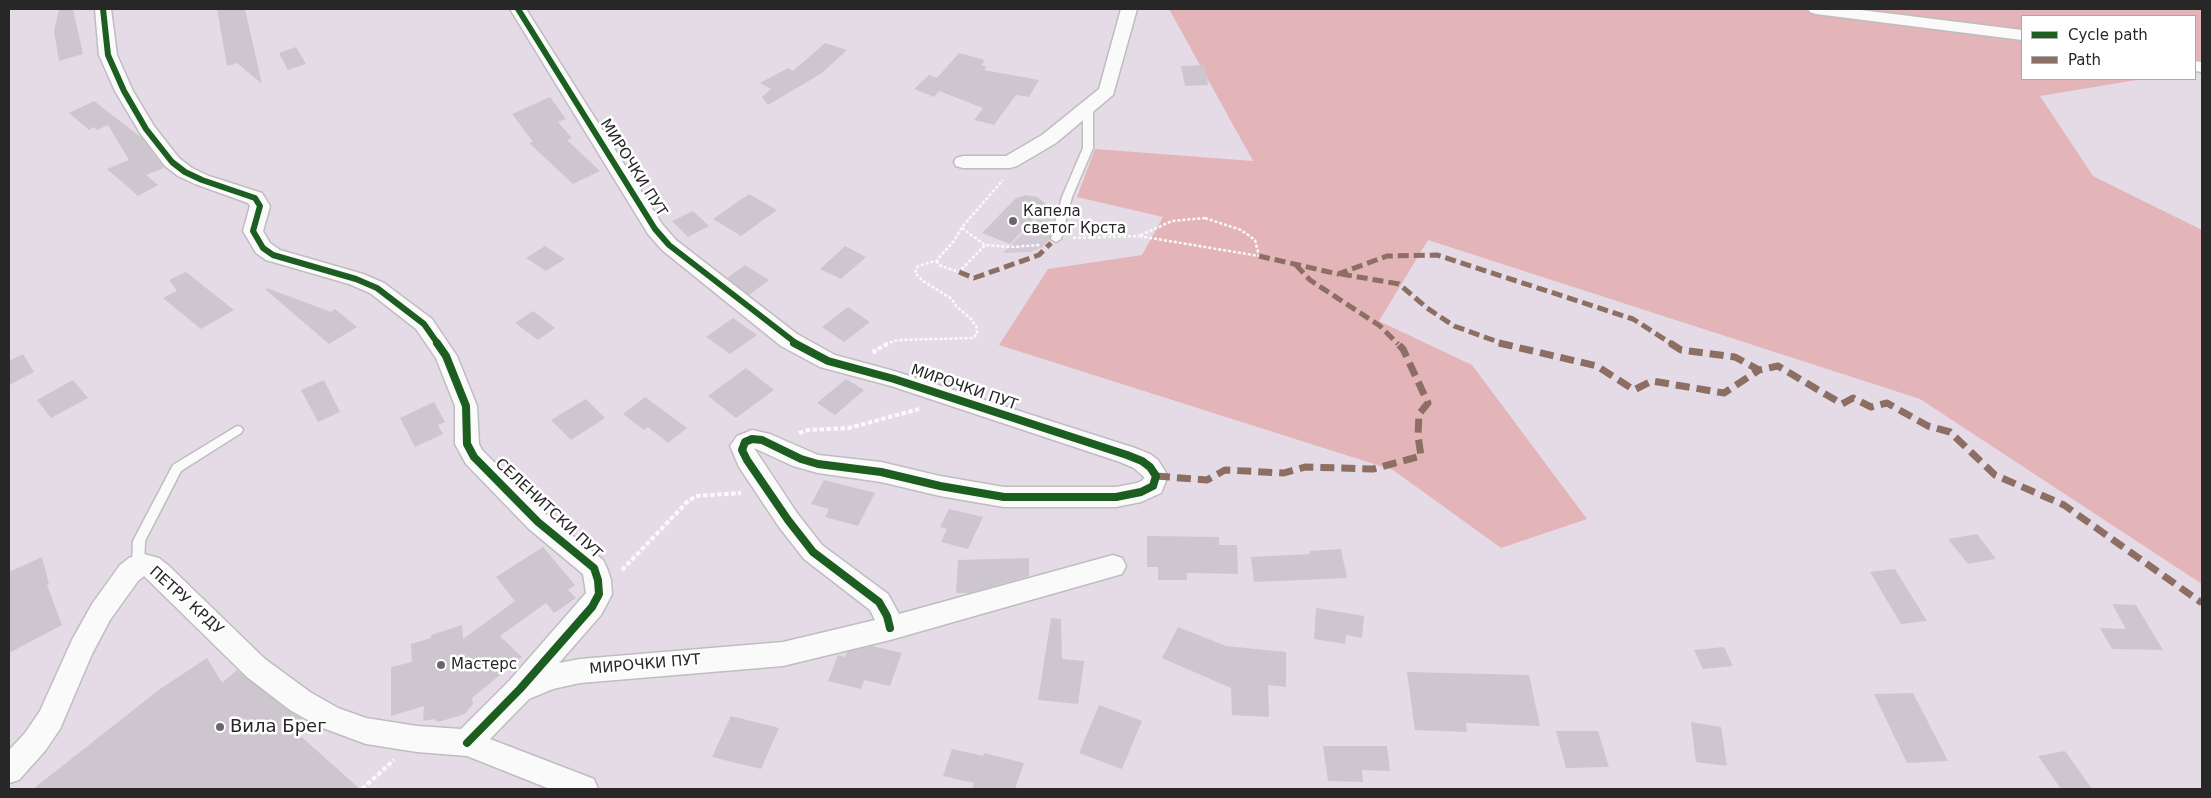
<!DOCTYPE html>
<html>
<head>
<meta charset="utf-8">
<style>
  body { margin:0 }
  #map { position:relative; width:2211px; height:798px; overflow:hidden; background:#e5dbe6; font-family:"DejaVu Sans",sans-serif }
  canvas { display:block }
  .frame { position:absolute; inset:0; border:10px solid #272727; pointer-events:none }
  .legend { position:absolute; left:2021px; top:15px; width:175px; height:65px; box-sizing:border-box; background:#fff; border:1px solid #a9a9a9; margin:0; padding:6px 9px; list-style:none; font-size:15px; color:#272727 }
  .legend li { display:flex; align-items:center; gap:10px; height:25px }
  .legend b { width:25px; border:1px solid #a9a9a9 }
</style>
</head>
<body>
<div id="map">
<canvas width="2211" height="798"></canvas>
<div class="frame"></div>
<ul class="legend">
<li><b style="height:6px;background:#1b5e20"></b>Cycle path</li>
<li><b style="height:6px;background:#8d6e63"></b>Path</li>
</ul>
</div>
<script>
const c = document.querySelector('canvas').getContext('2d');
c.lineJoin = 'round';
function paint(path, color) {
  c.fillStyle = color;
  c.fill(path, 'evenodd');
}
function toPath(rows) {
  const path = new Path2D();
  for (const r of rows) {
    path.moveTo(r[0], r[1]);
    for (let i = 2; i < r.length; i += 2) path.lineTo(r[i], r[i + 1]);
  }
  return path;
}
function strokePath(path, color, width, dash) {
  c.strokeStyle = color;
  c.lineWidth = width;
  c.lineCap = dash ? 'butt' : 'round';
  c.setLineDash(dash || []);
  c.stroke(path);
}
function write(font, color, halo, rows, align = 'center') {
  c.font = font + ' "DejaVu Sans",sans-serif';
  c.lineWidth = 5;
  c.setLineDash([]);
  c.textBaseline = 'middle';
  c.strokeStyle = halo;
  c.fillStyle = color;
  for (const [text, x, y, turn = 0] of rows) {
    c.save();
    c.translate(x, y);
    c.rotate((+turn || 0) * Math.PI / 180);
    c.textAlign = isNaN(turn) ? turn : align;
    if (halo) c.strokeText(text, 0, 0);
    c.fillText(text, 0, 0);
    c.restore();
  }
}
paint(toPath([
  [1169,9,2202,9,2202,69,2195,70,2195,16,2022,16,2022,79,2143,79,2040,96,2093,176,2202,230,2202,584,1920,399,1428,240,1379,321,1472,365,1587,519,1501,548,1393,470,999,345,1048,269,1142,255,1163,217,1077,197,1095,149,1253,161]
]), '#e3b4b8');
paint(toPath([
  [1042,214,1050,217,1058,224,1053,235,1043,247,1030,252,1003,253]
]), '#d4cad5');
paint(toPath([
  [59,9,73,9,83,54,59,61,54,31],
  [217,9,245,9,262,84,237,63,227,66],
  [825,43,847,50,822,73,768,105,762,97,771,89,760,83,788,68,793,71],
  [296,47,306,64,288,70,279,53],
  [959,53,985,60,981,65,987,67,984,70,1039,80,1029,97,1016,95,994,125,974,120,983,108,939,91,934,97,914,89,929,75,937,78],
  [1205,65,1208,85,1185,86,1181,66],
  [550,97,566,119,558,122,572,138,567,140,600,171,573,184,529,143,533,142,512,114],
  [94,101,142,138,164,168,146,175,158,185,138,196,107,169,129,160,108,125,97,130,94,127,89,130,69,113],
  [749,194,777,210,741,236,713,219],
  [1026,195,1037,197,1047,205,1010,244,982,233,1016,198],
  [693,211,709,226,688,237,672,221],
  [545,246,565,259,546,271,526,258],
  [845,246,866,257,841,279,820,269],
  [745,265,769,280,749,295,727,278],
  [186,272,234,310,201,329,163,298,177,291,169,280],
  [267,288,331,312,335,309,357,327,329,344,266,290],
  [848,307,870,322,844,342,822,327],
  [533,311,555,328,538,340,515,323],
  [733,318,757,335,730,354,706,337],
  [23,354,34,372,9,385,9,361],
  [746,368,774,390,736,418,708,396],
  [846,379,864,390,835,415,817,403],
  [73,380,88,398,51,418,37,400],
  [324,380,340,412,318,422,301,390],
  [645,397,679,422,687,428,668,443,648,427,644,430,623,414],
  [586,399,605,418,571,440,551,420],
  [434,402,445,422,438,425,443,434,415,447,400,418],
  [824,480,875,493,858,526,825,517,829,509,811,504],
  [949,509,983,517,968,549,941,542,947,529,940,527],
  [1977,534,1996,559,1968,564,1948,539],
  [1147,536,1219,537,1219,545,1237,545,1238,574,1187,573,1187,580,1158,580,1158,567,1147,567],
  [543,547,575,585,568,590,576,598,554,613,546,603,500,636,522,657,472,698,473,704,465,714,438,722,434,719,423,721,424,706,391,716,391,667,412,662,411,644,431,638,431,635,462,625,463,639,515,601,496,577],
  [1341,549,1347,578,1254,582,1251,557,1310,554,1309,551],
  [42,557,49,584,47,585,62,625,9,653,9,572],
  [1029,558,1029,576,970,593,956,593,958,560],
  [1895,569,1927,621,1901,624,1870,572],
  [2112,604,2136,605,2163,650,2112,649,2100,628,2126,629],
  [1316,608,1364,616,1362,638,1346,635,1345,644,1314,639],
  [1051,618,1061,619,1062,659,1084,661,1078,704,1038,700],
  [1178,627,1226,646,1286,652,1286,687,1268,685,1269,717,1232,715,1231,688,1162,658],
  [872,646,902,653,890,686,864,680,861,689,828,681,838,655,845,657,847,652],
  [1724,647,1733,666,1703,669,1694,650],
  [207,658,222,683,237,670,289,711,301,718,306,723,296,732,360,789,33,789,160,689],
  [1407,672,1529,675,1540,726,1466,723,1467,732,1415,730],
  [1913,693,1948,761,1907,763,1874,694],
  [1099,705,1142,721,1122,769,1079,753],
  [731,716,779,728,761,769,712,757],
  [1691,722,1721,727,1727,766,1696,762],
  [1556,731,1598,731,1609,767,1566,768],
  [1323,746,1387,746,1390,771,1362,770,1363,782,1328,781],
  [952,749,983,756,984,753,1024,763,1015,789,972,789,974,783,943,776],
  [2065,751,2092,789,2061,789,2038,756]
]), '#cdc6ce');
const lane = toPath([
  [1088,105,1093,108,1093,148,1072,197,1061,239,1056,242,1051,239,1062,197,1083,148,1083,108,1088,105],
  [237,426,241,427,243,430,241,433,181,471,145,541,144,566,142,570,138,571,134,570,132,566,133,541,173,465,237,426]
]);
const street = toPath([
  [95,9,111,9,117,55,133,91,154,126,179,158,192,168,209,176,262,193,270,206,263,231,270,243,280,250,363,274,384,283,432,319,457,356,477,406,479,444,482,450,547,515,603,560,607,568,611,580,612,594,608,602,601,615,559,663,580,659,783,642,875,620,870,610,804,559,779,527,739,467,730,446,737,436,752,430,770,434,818,455,881,462,940,476,1004,487,1116,487,1137,483,1143,480,1144,477,1134,468,1120,462,891,386,820,367,781,346,662,250,648,234,510,9,526,9,662,224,676,240,797,334,835,355,894,371,1135,448,1150,454,1158,460,1168,476,1161,493,1141,502,1116,507,1004,507,940,496,881,482,818,473,793,466,754,448,797,513,822,545,888,594,899,614,1113,555,1122,558,1126,566,1122,574,890,640,783,666,580,683,553,689,529,699,490,739,594,779,598,789,550,789,467,756,417,752,366,744,320,727,290,710,247,677,144,576,138,581,110,620,92,654,60,729,45,751,19,780,9,783,9,750,25,733,40,711,72,640,92,604,120,565,129,558,138,555,144,554,159,558,169,566,265,659,310,692,338,708,366,718,417,726,461,729,510,680,586,593,583,574,529,529,466,464,455,444,455,406,436,358,416,329,370,293,349,284,266,260,256,253,243,231,250,206,248,203,195,184,178,176,165,166,140,133,115,91,99,55,95,9],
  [1121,9,1137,9,1113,95,1056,143,1017,166,1010,168,963,168,956,166,954,162,956,158,963,156,1006,156,1042,135,1099,89,1121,9],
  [1808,9,1853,9,2022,30,2022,40,1816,14,1810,12,1808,9],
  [2195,61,2202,62,2202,72,2195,71,2195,61]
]);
strokePath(lane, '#bebdbf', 3);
strokePath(street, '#bebdbf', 3);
strokePath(toPath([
  [1205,218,1241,230,1255,240,1259,256,1139,236,1172,221,1205,218],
  [962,228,985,245,1011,247,1041,245],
  [1073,238,1139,236],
  [936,261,941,266,959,272,985,245],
  [885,344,898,340,973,338,977,334,977,328,971,319,956,306,952,299,923,281,915,273,918,266,936,261,954,241,962,227,1003,180]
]), '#fbfafb', 2.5, [3, 2]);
strokePath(toPath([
  [876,353,874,351,889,343],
  [799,433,808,430,849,428,919,409],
  [622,570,687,502,696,496,741,493],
  [362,789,394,760]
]), '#fbfafb', 4, [4.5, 2.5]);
paint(lane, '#fbfafb');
paint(street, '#fbfafb');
strokePath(toPath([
  [1259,256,1338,274,1387,256,1437,255,1633,319,1672,344],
  [1296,265,1310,280,1380,326,1398,344],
  [959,272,974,278,1039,255,1051,243],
  [1341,274,1399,284,1427,308,1454,326,1504,344]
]), '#8d6e63', 5, [11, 5]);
strokePath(toPath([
  [1499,343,1597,366,1634,390,1652,381,1724,393,1759,370],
  [1670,343,1681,350,1735,357,1759,370,1778,366,1842,404,1853,398,1871,407,1887,403,1928,426,1950,432,1995,475,2064,505,2202,603],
  [1156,476,1207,480,1225,470,1284,473,1305,467,1373,469,1421,456,1418,436,1419,414,1428,403,1403,349,1397,343]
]), '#8d6e63', 7, [14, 7]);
strokePath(toPath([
  [103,9,108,55,124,91,146,129,172,162,185,172,202,180,255,198,260,206,253,231,263,248,273,255,356,279,377,288,424,324,438,344],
  [518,9,655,229,669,245,797,344]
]), '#1b5e20', 6);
strokePath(toPath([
  [437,343,446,356,466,406,467,444,474,457,538,522,594,568,598,580,599,594,592,607,520,689,467,743],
  [794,343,828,361,894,379,1127,455,1142,461,1150,467,1156,476,1153,486,1141,492,1116,497,1004,497,940,486,881,472,818,464,801,459,762,440,752,439,745,442,742,450,747,460,788,520,813,552,879,602,887,616,890,628]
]), '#1b5e20', 8);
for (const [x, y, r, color] of [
  [1013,221,5,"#6a666a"],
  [441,665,5,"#6a666a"],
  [220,727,5,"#6a666a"]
]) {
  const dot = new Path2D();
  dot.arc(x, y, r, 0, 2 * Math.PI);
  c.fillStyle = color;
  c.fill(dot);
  strokePath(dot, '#fff', 2);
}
write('15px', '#272727', '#fff', [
  ["МИРОЧКИ ПУТ",633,168,58],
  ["МИРОЧКИ ПУТ",964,388,19],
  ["СЕЛЕНИТСКИ ПУТ",548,509,43],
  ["ПЕТРУ КРДУ",186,601,42],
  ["МИРОЧКИ ПУТ",645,665,-5]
]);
write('15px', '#272727', '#fff', [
  ["Капела",1023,212],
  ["светог Крста",1023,229],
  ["Мастерс",451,665]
], 'left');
write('18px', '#272727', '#fff', [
  ["Вила Брег",230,727]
], 'left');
</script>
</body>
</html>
